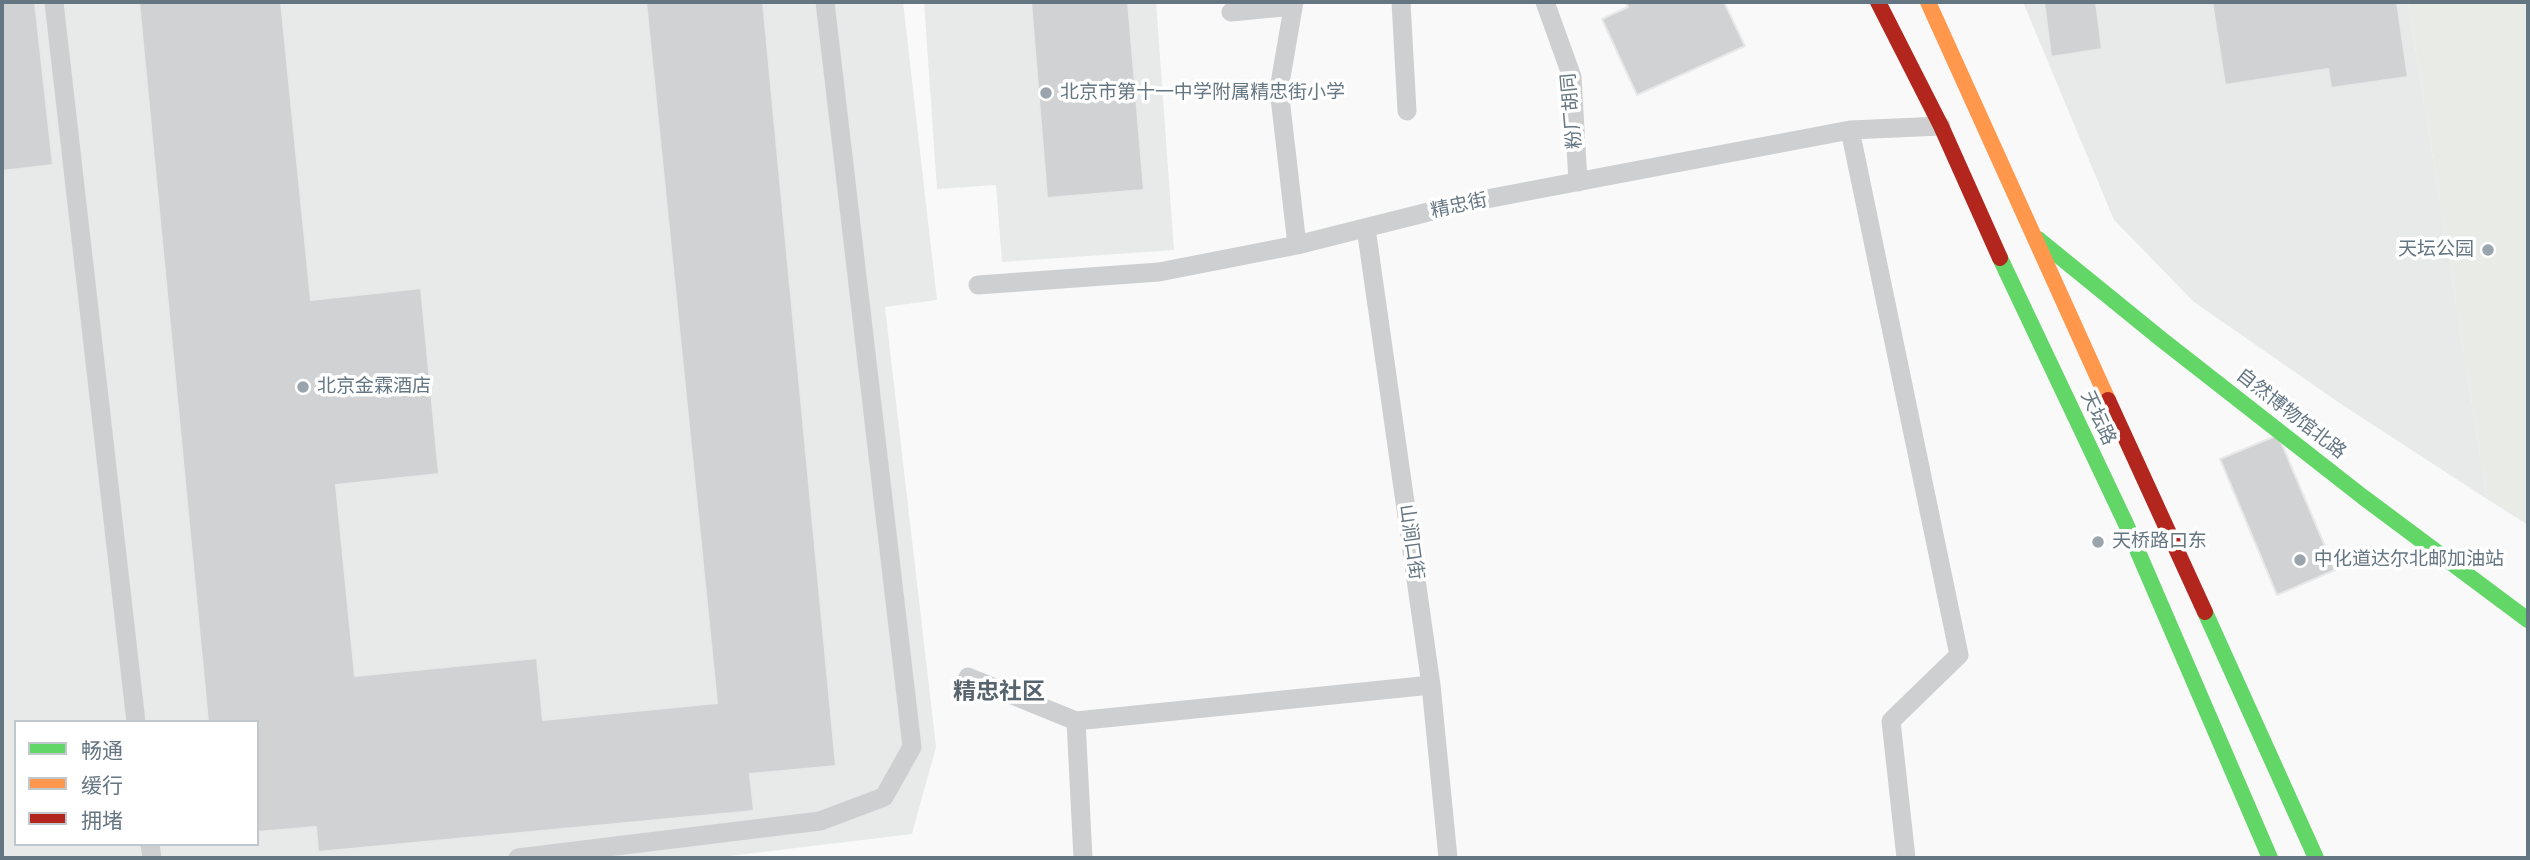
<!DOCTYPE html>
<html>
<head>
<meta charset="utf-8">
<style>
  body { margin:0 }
  #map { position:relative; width:2530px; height:860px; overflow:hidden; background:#f9f9f9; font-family:"PT Sans Narrow","Noto Sans SC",sans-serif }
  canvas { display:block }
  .frame { position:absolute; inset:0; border:4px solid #657683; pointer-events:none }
  .legend { position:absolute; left:14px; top:720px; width:245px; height:126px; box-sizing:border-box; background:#fff; border:2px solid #c1c8cd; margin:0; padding:9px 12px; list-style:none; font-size:21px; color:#657683 }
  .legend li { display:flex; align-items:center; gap:14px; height:35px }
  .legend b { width:35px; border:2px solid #c1c8cd }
</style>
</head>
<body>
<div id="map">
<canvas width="2530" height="860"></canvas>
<div class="frame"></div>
<ul class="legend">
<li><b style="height:9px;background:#63d668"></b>畅通</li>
<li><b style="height:9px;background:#ff974d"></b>缓行</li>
<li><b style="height:9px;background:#b3261e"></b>拥堵</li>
</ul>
</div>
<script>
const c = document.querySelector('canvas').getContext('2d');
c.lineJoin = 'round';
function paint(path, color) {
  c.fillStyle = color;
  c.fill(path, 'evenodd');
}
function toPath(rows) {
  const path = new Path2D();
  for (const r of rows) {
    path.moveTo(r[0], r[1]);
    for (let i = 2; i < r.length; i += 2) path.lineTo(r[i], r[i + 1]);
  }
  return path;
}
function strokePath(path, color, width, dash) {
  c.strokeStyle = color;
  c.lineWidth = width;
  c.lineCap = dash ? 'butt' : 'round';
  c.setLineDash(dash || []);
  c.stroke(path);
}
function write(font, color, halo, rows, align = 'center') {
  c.font = font + ' "PT Sans Narrow","Noto Sans SC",sans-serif';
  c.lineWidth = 7;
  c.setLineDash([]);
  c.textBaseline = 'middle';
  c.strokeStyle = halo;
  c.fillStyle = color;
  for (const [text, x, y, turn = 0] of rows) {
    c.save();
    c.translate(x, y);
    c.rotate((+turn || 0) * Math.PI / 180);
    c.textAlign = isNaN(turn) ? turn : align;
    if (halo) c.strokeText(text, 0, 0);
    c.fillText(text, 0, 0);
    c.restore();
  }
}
paint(toPath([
  [2,2,903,2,937,300,885,307,936,747,912,834,713,858,3,858],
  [16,722,257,722,257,844,16,844],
  [924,2,1156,2,1174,250,1002,262,996,185,937,189],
  [2023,2,2408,2,2487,499,2341,404,2194,302,2114,220]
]), '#e8e9e9');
paint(toPath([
  [2408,2,2528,2,2528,525,2487,499]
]), '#e8ebe6');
const building = toPath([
  [2,2,35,2,53,165,2,171,2,2],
  [139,2,281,2,311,300,421,288,439,474,336,485,355,676,537,658,543,720,717,703,646,2,763,2,836,766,750,774,754,811,318,852,316,827,257,832,257,722,208,722,139,2],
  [1031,2,1128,2,1144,190,1047,198,1031,2],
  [1625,2,1724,2,1745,46,1637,95,1602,19,1628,7,1625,2],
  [2044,2,2096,2,2102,49,2051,57,2044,2],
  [2212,2,2397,2,2408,77,2331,88,2328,69,2225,85,2212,2],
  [2278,435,2335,570,2277,595,2220,459,2278,435]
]);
paint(building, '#d0d2d3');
strokePath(building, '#e8e8e8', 2);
strokePath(toPath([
  [54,2,136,722],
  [1294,2,1279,89,1297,245],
  [1401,2,1407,111],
  [1545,2,1572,77,1578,182],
  [1231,12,1293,6],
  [1850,130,1959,655,1891,721,1906,858],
  [1366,228,1431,685,1448,858],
  [978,285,1159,272,1297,245,1460,204,1850,130,1941,126],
  [968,677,1076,721,1431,685],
  [1076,721,1083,858],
  [150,844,152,858],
  [518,858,820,821,884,797,912,747,825,2]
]), '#cecfd0', 19);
strokePath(toPath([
  [2038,239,2161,339,2363,497,2528,620],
  [2000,258,2126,524,2270,858],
  [2205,612,2316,858]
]), '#63d668', 16);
strokePath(toPath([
  [1928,2,2108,400]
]), '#ff974d', 16);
strokePath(toPath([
  [1878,2,1941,126,2000,258],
  [2108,400,2205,612]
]), '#b3261e', 16);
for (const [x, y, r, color] of [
  [1046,93,7,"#99a4ac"],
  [2488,250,7,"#99a4ac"],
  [303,387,7,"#99a4ac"],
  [2098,542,7,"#99a4ac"],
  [2300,560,7,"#99a4ac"]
]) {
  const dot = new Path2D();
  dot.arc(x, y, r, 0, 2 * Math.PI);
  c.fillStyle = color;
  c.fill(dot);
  strokePath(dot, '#fff', 2.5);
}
write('19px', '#657683', '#fff', [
  ["北京市第十一中学附属精忠街小学",1060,93],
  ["天坛公园",2474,250,"right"],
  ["北京金霖酒店",317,387],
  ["天桥路口东",2112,542],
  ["中化道达尔北邮加油站",2314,560]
], 'left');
write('19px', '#657683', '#fff', [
  ["粉厂胡同",1572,111,-95],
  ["精忠街",1459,206,-12],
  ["自然博物馆北路",2291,414,38],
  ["天坛路",2098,418,65],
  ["山涧口街",1411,542,82]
]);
write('bold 23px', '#57646e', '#fff', [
  ["精忠社区",999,692]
]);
</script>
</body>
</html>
